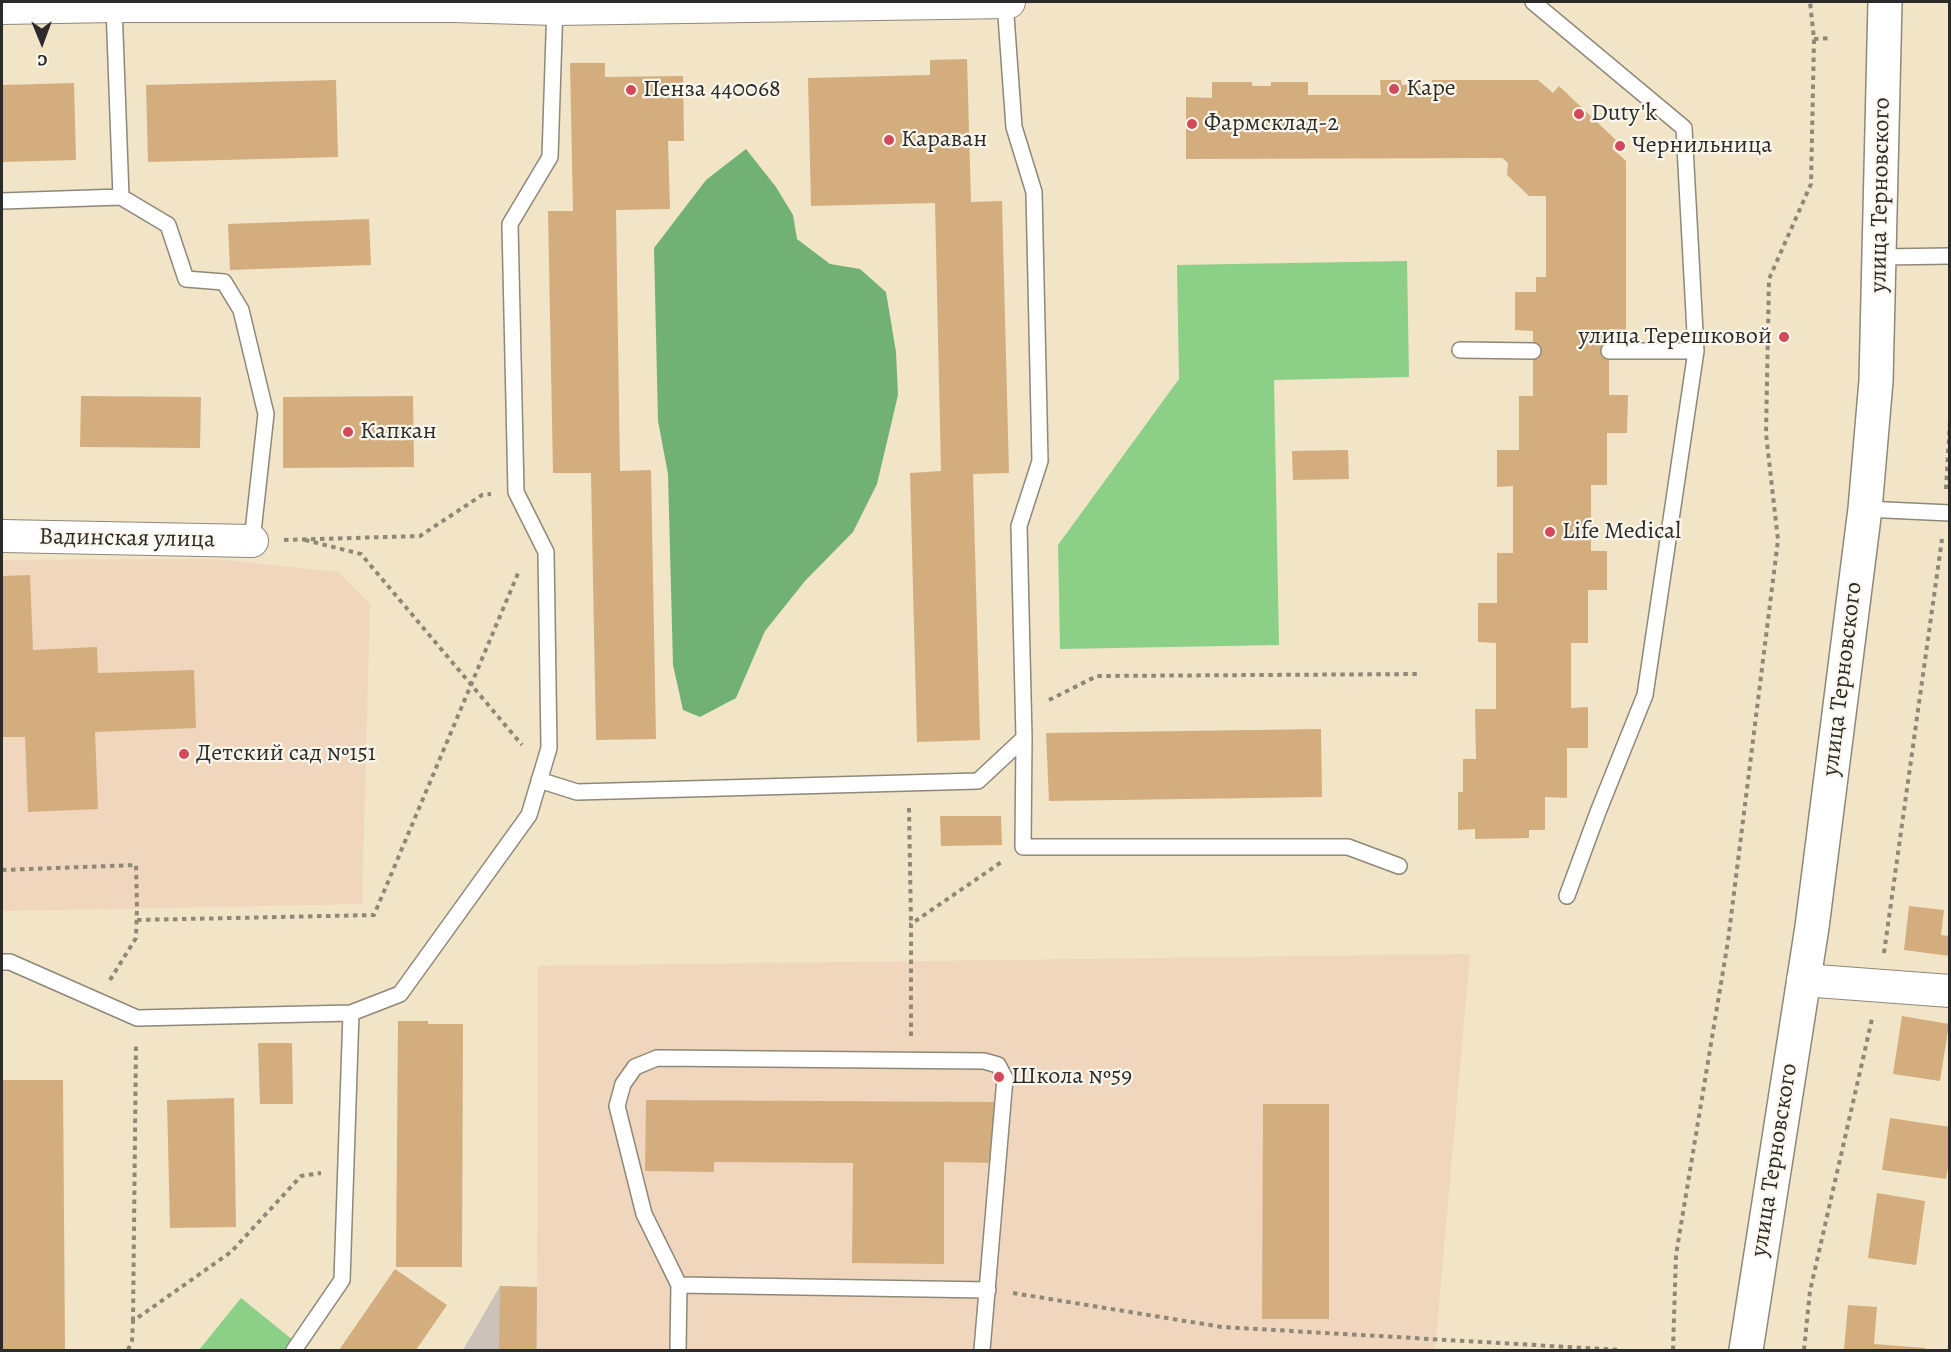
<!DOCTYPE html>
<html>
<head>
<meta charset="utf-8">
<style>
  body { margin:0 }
  #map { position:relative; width:1951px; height:1352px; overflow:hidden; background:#f1e4c7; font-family:Alegreya,serif }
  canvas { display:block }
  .frame { position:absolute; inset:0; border:3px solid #2b2b2b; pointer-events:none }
  .north { position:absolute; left:12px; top:12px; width:60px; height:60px; -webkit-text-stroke:4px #fbf7ec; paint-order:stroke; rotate:179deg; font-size:16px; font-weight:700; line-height:24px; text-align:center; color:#2b2b2b }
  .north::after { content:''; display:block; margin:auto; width:21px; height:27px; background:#2b2b2b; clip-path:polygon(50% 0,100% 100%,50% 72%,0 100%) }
</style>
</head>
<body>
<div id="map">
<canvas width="1951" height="1352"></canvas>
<div class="frame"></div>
<div class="north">С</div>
</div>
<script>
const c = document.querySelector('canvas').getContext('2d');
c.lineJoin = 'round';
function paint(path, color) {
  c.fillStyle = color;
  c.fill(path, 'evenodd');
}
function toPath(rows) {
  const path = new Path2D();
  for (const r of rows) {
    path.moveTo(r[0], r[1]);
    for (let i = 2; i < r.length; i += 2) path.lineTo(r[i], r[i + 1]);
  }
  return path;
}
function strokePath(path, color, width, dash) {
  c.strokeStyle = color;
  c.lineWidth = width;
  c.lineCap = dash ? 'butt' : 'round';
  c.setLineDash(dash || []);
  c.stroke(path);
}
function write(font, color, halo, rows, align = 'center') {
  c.font = font + ' Alegreya,serif';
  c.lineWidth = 4.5;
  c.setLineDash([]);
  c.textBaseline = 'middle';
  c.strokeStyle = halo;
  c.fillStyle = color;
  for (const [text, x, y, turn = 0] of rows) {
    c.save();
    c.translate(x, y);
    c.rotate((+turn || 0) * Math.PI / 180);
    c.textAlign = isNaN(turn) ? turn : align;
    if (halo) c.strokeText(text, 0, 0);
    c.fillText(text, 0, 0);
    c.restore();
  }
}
paint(toPath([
  [214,559,338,572,370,604,362,904,2,911,2,560],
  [1470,954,1435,1350,537,1350,538,966]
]), '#efd6bc');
paint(toPath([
  [500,1286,537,1287,537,1350,463,1350]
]), '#cdc2b9');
paint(toPath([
  [1407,261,1409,377,1274,380,1279,645,1060,649,1058,545,1179,379,1177,265],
  [241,1298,299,1345,294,1350,199,1350]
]), '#8ccf87');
paint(toPath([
  [746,149,776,187,793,215,797,239,830,264,860,269,886,292,896,352,898,395,877,484,853,532,805,581,765,631,736,698,700,717,683,710,673,665,668,474,658,421,654,248,706,180]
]), '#71b274');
paint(toPath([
  [967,59,971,202,1002,201,1009,473,973,474,980,740,917,742,910,473,941,471,935,203,811,206,808,78,930,75,930,60],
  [570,63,605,63,605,77,683,76,684,141,668,141,670,209,616,210,620,471,651,470,656,739,596,740,591,473,553,473,548,211,573,211],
  [336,80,338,157,148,162,146,85],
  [1380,80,1401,80,1402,85,1432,84,1432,80,1538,80,1553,93,1559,86,1618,142,1612,148,1626,161,1626,330,1609,329,1609,395,1628,395,1627,433,1607,433,1607,485,1591,485,1591,551,1607,551,1607,590,1588,590,1588,643,1571,643,1571,708,1588,707,1588,748,1567,748,1567,798,1545,797,1545,830,1529,830,1529,838,1475,839,1475,829,1458,830,1458,792,1463,792,1463,759,1476,759,1475,709,1496,709,1496,643,1478,642,1478,603,1497,603,1497,553,1513,553,1513,486,1497,487,1497,450,1519,450,1519,396,1533,396,1533,331,1515,330,1515,292,1536,292,1536,277,1546,277,1546,196,1529,196,1507,175,1508,163,1502,158,1186,159,1186,97,1212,98,1212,82,1252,82,1252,86,1271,86,1271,82,1308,82,1308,95,1381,95],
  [74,83,76,160,2,162,2,85],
  [369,219,371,265,230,270,228,224],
  [81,396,201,397,200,448,80,447],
  [413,396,414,467,283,468,283,397],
  [1348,450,1349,479,1293,480,1292,451],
  [30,575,33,650,97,647,98,673,194,670,196,728,95,732,98,809,28,812,25,737,2,737,2,576],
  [1321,729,1322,797,1049,801,1046,733],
  [940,816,1001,816,1002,845,941,846],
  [1909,906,1944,910,1941,935,1950,936,1950,956,1904,950],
  [1902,1016,1949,1024,1940,1081,1893,1074],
  [398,1021,428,1021,428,1024,463,1024,462,1267,396,1267],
  [258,1043,292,1043,293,1104,260,1104],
  [2,1080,63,1080,65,1350,2,1350],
  [234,1098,236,1227,170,1228,167,1100],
  [646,1100,994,1102,993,1163,944,1162,944,1264,852,1263,853,1163,714,1162,714,1172,645,1171],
  [1263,1104,1329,1104,1329,1319,1262,1319],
  [1890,1118,1950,1127,1950,1156,1946,1179,1882,1170],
  [1877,1193,1925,1201,1916,1265,1868,1258],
  [395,1269,447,1305,416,1350,339,1350],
  [500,1286,537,1287,536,1350,499,1350],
  [1848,1305,1877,1307,1874,1344,1925,1348,1925,1350,1844,1350]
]), '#d4ad7f');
const lane = toPath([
  [1005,2,1014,127,1034,192,1040,461,1019,526,1024,738,1023,847,1348,847,1399,866],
  [1533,2,1684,128,1696,351,1645,695,1598,812,1567,896],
  [114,6,121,197,168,225,186,279,224,282,241,310,266,414,252,541],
  [2,201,121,197],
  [1880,257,1950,256],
  [1460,350,1533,351],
  [1609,351,1696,351],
  [1865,509,1950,513],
  [539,780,577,792,978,781,1024,738],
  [2,962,10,962,137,1018,351,1013,400,994,529,815,549,748,546,552,516,492,510,224,550,157,555,4],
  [679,1285,988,1290],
  [294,1350,342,1280,351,1013],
  [678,1350,679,1285,644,1214,617,1106,623,1084,635,1067,657,1058,984,1061,998,1065,1005,1078,982,1350]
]);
const street = toPath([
  [2,8,114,6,454,6,555,9,1009,2],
  [2,536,252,541],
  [1803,980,1950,991]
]);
const primary = toPath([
  [1746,1350,1812,927,1865,509,1876,381,1885,2]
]);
strokePath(lane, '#8e8879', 18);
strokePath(street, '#8e8879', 34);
strokePath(primary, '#8e8879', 36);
strokePath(toPath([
  [1814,39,1831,38],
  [1946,489,1950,421],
  [284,540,420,536,482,495,491,494],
  [305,540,361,554,522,745],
  [1049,700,1097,676,1420,674],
  [909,808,911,924],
  [2,870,136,865,137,907,136,938,110,980],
  [137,920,374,915,519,571],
  [1884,953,1942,539],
  [911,1036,911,924,1003,861],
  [1013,1293,1222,1327,1621,1350],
  [133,1321,136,1043],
  [128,1350,132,1341,133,1321,231,1252,301,1176,321,1173],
  [1673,1350,1676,1255,1728,941,1778,540,1766,434,1769,279,1811,184,1814,39,1810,2],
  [1804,1350,1810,1291,1872,1019]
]), '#8e8879', 4, [4.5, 4.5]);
strokePath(lane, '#fff', 15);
strokePath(street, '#fff', 32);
strokePath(primary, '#fff', 33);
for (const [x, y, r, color] of [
  [1394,89,6,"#d1495b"],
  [631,90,6,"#d1495b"],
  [1579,114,6,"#d1495b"],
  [1192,124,6,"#d1495b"],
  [889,140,6,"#d1495b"],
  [1620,146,6,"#d1495b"],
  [1784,337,6,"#d1495b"],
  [348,432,6,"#d1495b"],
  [1550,532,6,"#d1495b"],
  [184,754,6,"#d1495b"],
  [999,1077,6,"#d1495b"]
]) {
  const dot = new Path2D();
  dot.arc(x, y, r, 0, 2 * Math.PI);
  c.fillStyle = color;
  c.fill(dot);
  strokePath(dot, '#fbf7ec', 2);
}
write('24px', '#2b2b2b', '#fbf7ec', [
  ["Каре",1406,89],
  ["Пенза 440068",643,90],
  ["Duty'k",1591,114],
  ["Фармсклад-2",1204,124],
  ["Караван",901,140],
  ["Чернильница",1632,146],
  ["улица Терешковой",1772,337,"right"],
  ["Капкан",360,432],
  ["Life Medical",1562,532],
  ["Детский сад №151",196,754],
  ["Школа №59",1011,1077]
], 'left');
write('24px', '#2b2b2b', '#fbf7ec', [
  ["улица Терновского",1881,195,-89],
  ["Вадинская улица",127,539,1],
  ["улица Терновского",1843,679,-83],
  ["улица Терновского",1775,1160,-81]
]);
</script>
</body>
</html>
